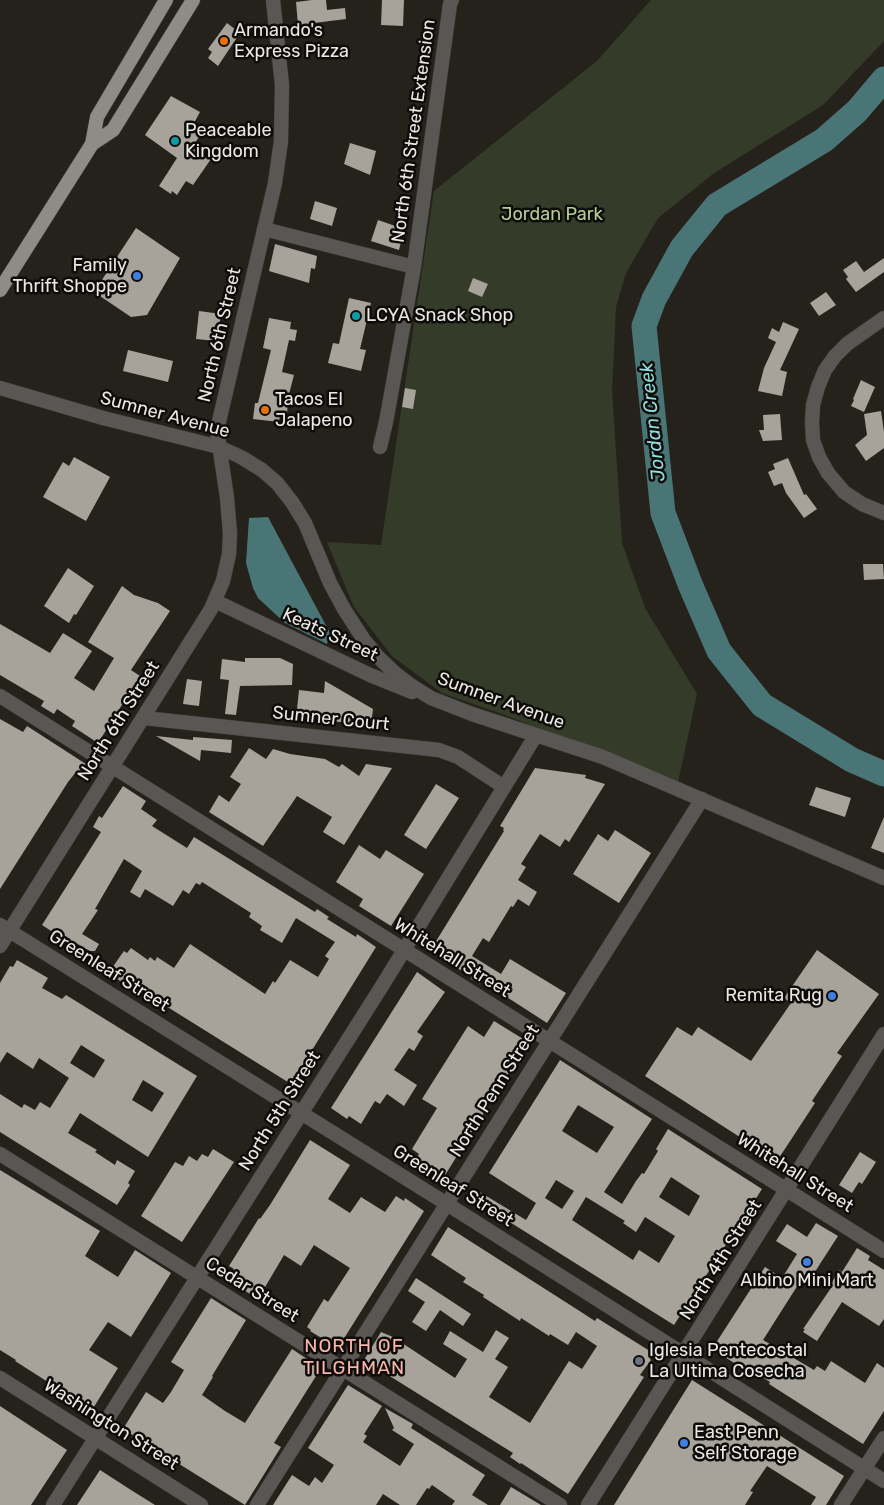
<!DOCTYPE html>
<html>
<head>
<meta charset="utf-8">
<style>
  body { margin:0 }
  canvas { display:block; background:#25221c }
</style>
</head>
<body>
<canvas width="884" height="1505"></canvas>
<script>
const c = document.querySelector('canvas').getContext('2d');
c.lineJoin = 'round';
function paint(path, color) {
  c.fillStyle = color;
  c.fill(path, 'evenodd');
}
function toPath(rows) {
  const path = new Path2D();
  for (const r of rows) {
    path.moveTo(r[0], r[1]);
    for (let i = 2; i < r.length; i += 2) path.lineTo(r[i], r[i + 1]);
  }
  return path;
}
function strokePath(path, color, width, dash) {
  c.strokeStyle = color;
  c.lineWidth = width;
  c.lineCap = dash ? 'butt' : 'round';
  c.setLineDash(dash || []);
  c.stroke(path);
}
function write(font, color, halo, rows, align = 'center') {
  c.font = font + ' Rubik,sans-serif';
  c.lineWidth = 5;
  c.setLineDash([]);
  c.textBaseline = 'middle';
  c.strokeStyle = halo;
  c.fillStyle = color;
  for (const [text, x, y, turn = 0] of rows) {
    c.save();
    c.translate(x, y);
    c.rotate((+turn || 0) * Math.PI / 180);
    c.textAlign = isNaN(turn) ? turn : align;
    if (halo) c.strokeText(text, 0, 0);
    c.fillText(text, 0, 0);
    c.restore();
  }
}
paint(toPath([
  [651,0,884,0,884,41,823,105,714,173,658,218,626,273,616,307,612,390,622,543,645,608,697,694,678,782,502,714,442,693,392,656,354,607,327,542,381,545,434,191,597,61]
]), '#343c29');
paint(toPath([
  [268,517,330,633,327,644,285,623,258,598,253,588,246,563,249,518]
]), '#4a7576');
strokePath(toPath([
  [884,79,857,111,824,140,717,205,682,248,654,299,644,326,663,513,690,584,719,651,762,705,852,760,884,774]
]), '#4a7576', 25);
paint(toPath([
  [312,0,326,0,327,10,345,8,346,19,298,25,296,2],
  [382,0,404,0,403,26,381,25],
  [227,23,240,33,218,66,208,58,212,52,208,49],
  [171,96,200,112,194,123,204,130,192,147,211,159,193,185,186,181,177,195,172,191,171,194,159,186,177,158,145,135],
  [350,143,376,151,370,175,344,164],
  [315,201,337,208,332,226,310,219],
  [378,220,404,229,399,250,371,241],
  [136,228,180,258,147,315,131,317,94,292],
  [275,244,317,256,315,269,311,268,309,283,269,271],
  [884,258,884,272,856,292,846,279,848,277,843,270,856,261,864,272],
  [473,278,488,284,482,297,468,291],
  [826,292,836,305,819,316,810,303],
  [349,298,371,303,360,349,366,350,361,371,328,363,333,343,339,344],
  [199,311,221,314,217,341,196,339],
  [269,318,291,322,290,329,297,330,295,341,289,340,282,372,294,375,288,398,287,415,280,414,279,422,253,419,255,403,258,403,271,350,263,348],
  [783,322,799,329,780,370,787,372,782,396,758,391,764,368,776,342,768,338,772,328,779,332],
  [128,350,173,361,168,382,123,371],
  [861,380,875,387,864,412,851,406,854,400,853,399],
  [405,388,416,390,413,409,402,407],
  [881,411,884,432,884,448,866,461,855,445,867,435,864,414],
  [780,414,782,440,763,441,759,430,764,430,763,415],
  [74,457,110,477,86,521,43,497,63,462,69,466],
  [788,458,804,495,806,494,817,509,804,518,786,493,782,483,774,486,768,472,775,469,773,464],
  [863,564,883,564,884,579,864,580],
  [68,568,94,586,76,615,74,614,69,623,44,606],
  [122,586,134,595,158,603,170,611,131,670,140,676,98,743,72,726,75,721,57,709,54,714,41,706,44,701,0,675,0,624,50,653,63,633,92,651,74,678,94,691,114,658,88,642],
  [245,658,280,658,293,664,292,685,240,686,236,715,225,714,229,680,220,679,222,659,245,662],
  [187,679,202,681,199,706,183,704],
  [325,681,373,709,371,725,300,718,301,709,297,709,299,690,324,693],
  [0,719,23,732,27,726,89,766,83,776,76,772,68,782,0,889],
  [156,736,193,740,193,737,232,740,231,753,201,750,200,761],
  [249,748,266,759,273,749,290,754,325,759,339,767,342,764,359,776,366,764,392,768,344,845,323,832,332,817,297,796,263,846,209,812,219,795,229,802,241,784,230,777],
  [535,768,586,775,585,778,605,784,569,842,565,839,560,847,540,834,521,864,526,867,518,880,537,892,529,906,518,899,513,907,511,906,489,942,483,938,472,956,501,974,510,959,566,993,547,1023,482,981,480,984,471,979,472,977,430,951,504,831,503,830,504,828,500,826],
  [436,784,459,798,426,849,404,835],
  [123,786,146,801,141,809,157,820,152,826,187,848,194,837,315,912,317,909,329,917,327,919,356,937,357,934,376,947,291,1084,129,983,125,980,123,983,113,976,115,974,110,971,121,955,124,951,127,953,131,948,148,960,150,957,155,961,157,957,174,968,190,944,265,994,273,981,275,983,290,960,318,977,329,959,325,956,335,942,296,918,282,943,260,930,262,926,249,917,251,913,202,882,200,885,196,883,189,894,183,890,173,906,145,889,140,898,130,892,142,871,124,859,95,909,98,910,82,934,99,944,95,951,90,951,76,943,74,946,42,925,101,832,93,827,99,816,102,818],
  [816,787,851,798,845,817,809,805],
  [884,817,884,853,871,848],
  [615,830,651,853,619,903,573,874,598,834,608,841],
  [359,845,380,859,386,850,424,874,391,926,359,906,363,899,336,882],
  [817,950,879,994,837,1053,842,1056,812,1101,815,1103,777,1161,645,1076,677,1027,692,1036,698,1027,751,1061,791,1003,784,998],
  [17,960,48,978,42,988,62,999,66,995,197,1076,148,1157,80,1113,68,1133,97,1150,95,1152,115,1165,117,1160,135,1171,128,1183,130,1185,117,1205,0,1132,0,1094,22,1108,24,1104,35,1110,40,1102,50,1108,69,1078,39,1058,33,1069,7,1052,0,1063,0,983,10,966,13,967],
  [81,1045,105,1060,94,1078,70,1063],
  [143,1080,164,1093,152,1112,132,1100],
  [417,972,445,992,417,1032,423,1036,414,1051,409,1048,394,1070,417,1085,404,1106,387,1094,380,1104,375,1101,361,1124,349,1116,347,1119,331,1108],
  [494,1021,528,1042,442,1180,425,1168,426,1165,416,1159,419,1154,412,1149,437,1108,422,1099,468,1026,484,1037],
  [560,1060,652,1119,604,1192,622,1204,636,1181,642,1173,644,1174,658,1151,656,1149,668,1129,762,1189,674,1325,473,1199,478,1191,526,1220,536,1203,489,1173],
  [578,1105,614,1127,597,1153,562,1131],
  [671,1177,700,1196,689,1216,659,1197],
  [556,1180,574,1191,562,1209,545,1198],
  [586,1197,625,1221,623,1223,636,1232,645,1217,675,1236,659,1263,639,1250,633,1260,572,1220],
  [310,1140,350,1165,328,1199,350,1213,361,1197,385,1212,396,1196,404,1201,405,1198,424,1211,338,1348,310,1331,311,1330,307,1327,324,1299,328,1302,350,1268,314,1245,301,1266,284,1255,258,1299,228,1280,234,1269,229,1266,259,1218,260,1219,270,1205],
  [213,1149,234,1162,182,1242,141,1216,175,1162,183,1166,189,1156,197,1161,202,1154,208,1157],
  [860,1152,876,1162,862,1184,859,1182,852,1193,839,1185],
  [0,1170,100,1231,85,1256,118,1277,135,1250,171,1273,131,1337,108,1322,89,1350,118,1368,92,1410,15,1361,16,1360,0,1350],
  [816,1223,838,1236,809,1281,803,1277,763,1340,814,1370,817,1366,825,1371,831,1361,865,1383,877,1363,884,1368,884,1411,863,1444,769,1384,770,1382,749,1369,747,1371,712,1349,765,1267,782,1278,797,1254,776,1241,787,1224,807,1237],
  [448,1227,578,1310,595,1321,597,1318,653,1353,650,1359,651,1360,640,1375,644,1377,568,1494,521,1463,520,1464,510,1457,513,1453,364,1360,381,1332,393,1337,455,1378,467,1359,443,1344,450,1331,483,1352,496,1330,509,1338,495,1359,508,1367,489,1397,530,1423,569,1361,582,1369,597,1346,576,1332,568,1345,550,1334,549,1336,521,1318,520,1321,483,1297,484,1295,463,1282,466,1278,431,1255],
  [857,1248,870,1256,868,1260,884,1270,884,1319,879,1326,842,1302,817,1341,803,1332,805,1329,803,1329,833,1285,831,1284,839,1270,842,1272],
  [416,1278,471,1314,463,1326,440,1310,426,1331,412,1322,425,1302,408,1291],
  [211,1298,246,1320,212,1376,213,1377,202,1395,225,1411,245,1423,292,1349,321,1368,274,1443,281,1447,245,1505,123,1429,146,1392,163,1403,171,1392,184,1370,171,1362],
  [692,1380,844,1476,826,1505,811,1505,816,1497,767,1466,750,1491,753,1492,745,1505,614,1505],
  [348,1385,382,1406,364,1434,367,1436,363,1442,400,1466,414,1444,392,1430,394,1428,385,1408,413,1424,411,1428,485,1475,472,1495,488,1505,452,1505,455,1501,432,1485,429,1489,427,1488,416,1505,400,1505,383,1494,376,1505,273,1505,292,1475,309,1486,315,1477,322,1483,334,1465,308,1448],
  [0,1406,67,1450,31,1505,0,1505],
  [100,1470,131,1490,155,1505,77,1505],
  [511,1487,541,1505,500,1505]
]), '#a7a39b');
const minor = toPath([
  [264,229,414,267],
  [884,318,847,344,835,356,825,370,818,387,813,405,812,422,813,440,819,457,828,473,844,492,862,504,884,513],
  [380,447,386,422,414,267,450,4,452,0],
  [0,696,884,1251],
  [144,718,439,750,458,757,504,787],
  [0,925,447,1204,884,1481],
  [0,1154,560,1505],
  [0,1378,201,1505],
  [53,1505,382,986,536,735],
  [257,1505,702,799],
  [841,1505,884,1438]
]);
const tertiary = toPath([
  [0,388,103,418,219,447,241,457,262,470,277,483,292,502,305,523,330,583,344,609,364,640,377,656,396,674,412,686,431,698,472,714,603,757,884,878],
  [215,601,370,675,412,692],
  [0,946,211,609,223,581,229,554,230,533,227,498,217,430,275,183,281,141,282,85,273,0],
  [588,1505,884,1034]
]);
const primary = toPath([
  [92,144,97,117,166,0],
  [0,290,92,144,113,130,193,0]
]);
strokePath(minor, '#413e38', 15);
strokePath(tertiary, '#413e38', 15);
strokePath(primary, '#413e38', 15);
strokePath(minor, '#585754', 14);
strokePath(tertiary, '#585754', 14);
strokePath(primary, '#8e8c85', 14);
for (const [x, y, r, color] of [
  [224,41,5,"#e8710a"],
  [175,141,5,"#0f9aa8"],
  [137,276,5,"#3f7fe0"],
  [356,316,5,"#0f9aa8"],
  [265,410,5,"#e8710a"],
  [832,996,5,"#3f7fe0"],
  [807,1262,5,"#3f7fe0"],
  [639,1361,5,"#6b7280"],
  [684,1443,5,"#3f7fe0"]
]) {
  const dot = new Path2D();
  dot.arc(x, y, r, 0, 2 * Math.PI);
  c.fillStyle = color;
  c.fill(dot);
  strokePath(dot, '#0d0c09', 2);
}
write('18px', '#eae8e4', '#0d0c09', [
  ["Armando's",234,31],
  ["Express Pizza",234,52],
  ["Peaceable",185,131],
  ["Kingdom",185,152],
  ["Family",127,266,"right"],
  ["Thrift Shoppe",127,287,"right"],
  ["LCYA Snack Shop",366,316],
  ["Tacos El",275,400],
  ["Jalapeno",275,421],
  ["Remita Rug",822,996,"right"],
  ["Albino Mini Mart",807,1281,"center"],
  ["Iglesia Pentecostal",649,1351],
  ["La Ultima Cosecha",649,1372],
  ["East Penn",694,1433],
  ["Self Storage",694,1454]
], 'left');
write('18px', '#eae8e4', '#0d0c09', [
  ["North 6th Street Extension",414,131,-82],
  ["North 6th Street",220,335,-77],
  ["Sumner Avenue",165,415,15],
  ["Keats Street",330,635,25],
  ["Sumner Avenue",501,701,20],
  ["Sumner Court",331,719,6],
  ["North 6th Street",119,721,-58],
  ["Whitehall Street",452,958,32],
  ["Greenleaf Street",109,971,32],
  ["North Penn Street",495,1091,-58],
  ["North 5th Street",280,1111,-58],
  ["Whitehall Street",795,1173,32],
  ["Greenleaf Street",453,1186,32],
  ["North 4th Street",721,1260,-58],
  ["Cedar Street",252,1290,32],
  ["Washington Street",111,1425,32]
]);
write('18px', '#b7cd96', '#0d0c09', [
  ["Jordan Park",552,215]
]);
write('italic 19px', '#8fdee0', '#0d0c09', [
  ["Jordan Creek",653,422,-96]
]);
c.letterSpacing = '1px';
write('19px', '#f8b5ab', '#0d0c09', [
  ["NORTH OF",354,1347],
  ["TILGHMAN",354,1369]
]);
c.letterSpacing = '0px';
</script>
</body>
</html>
